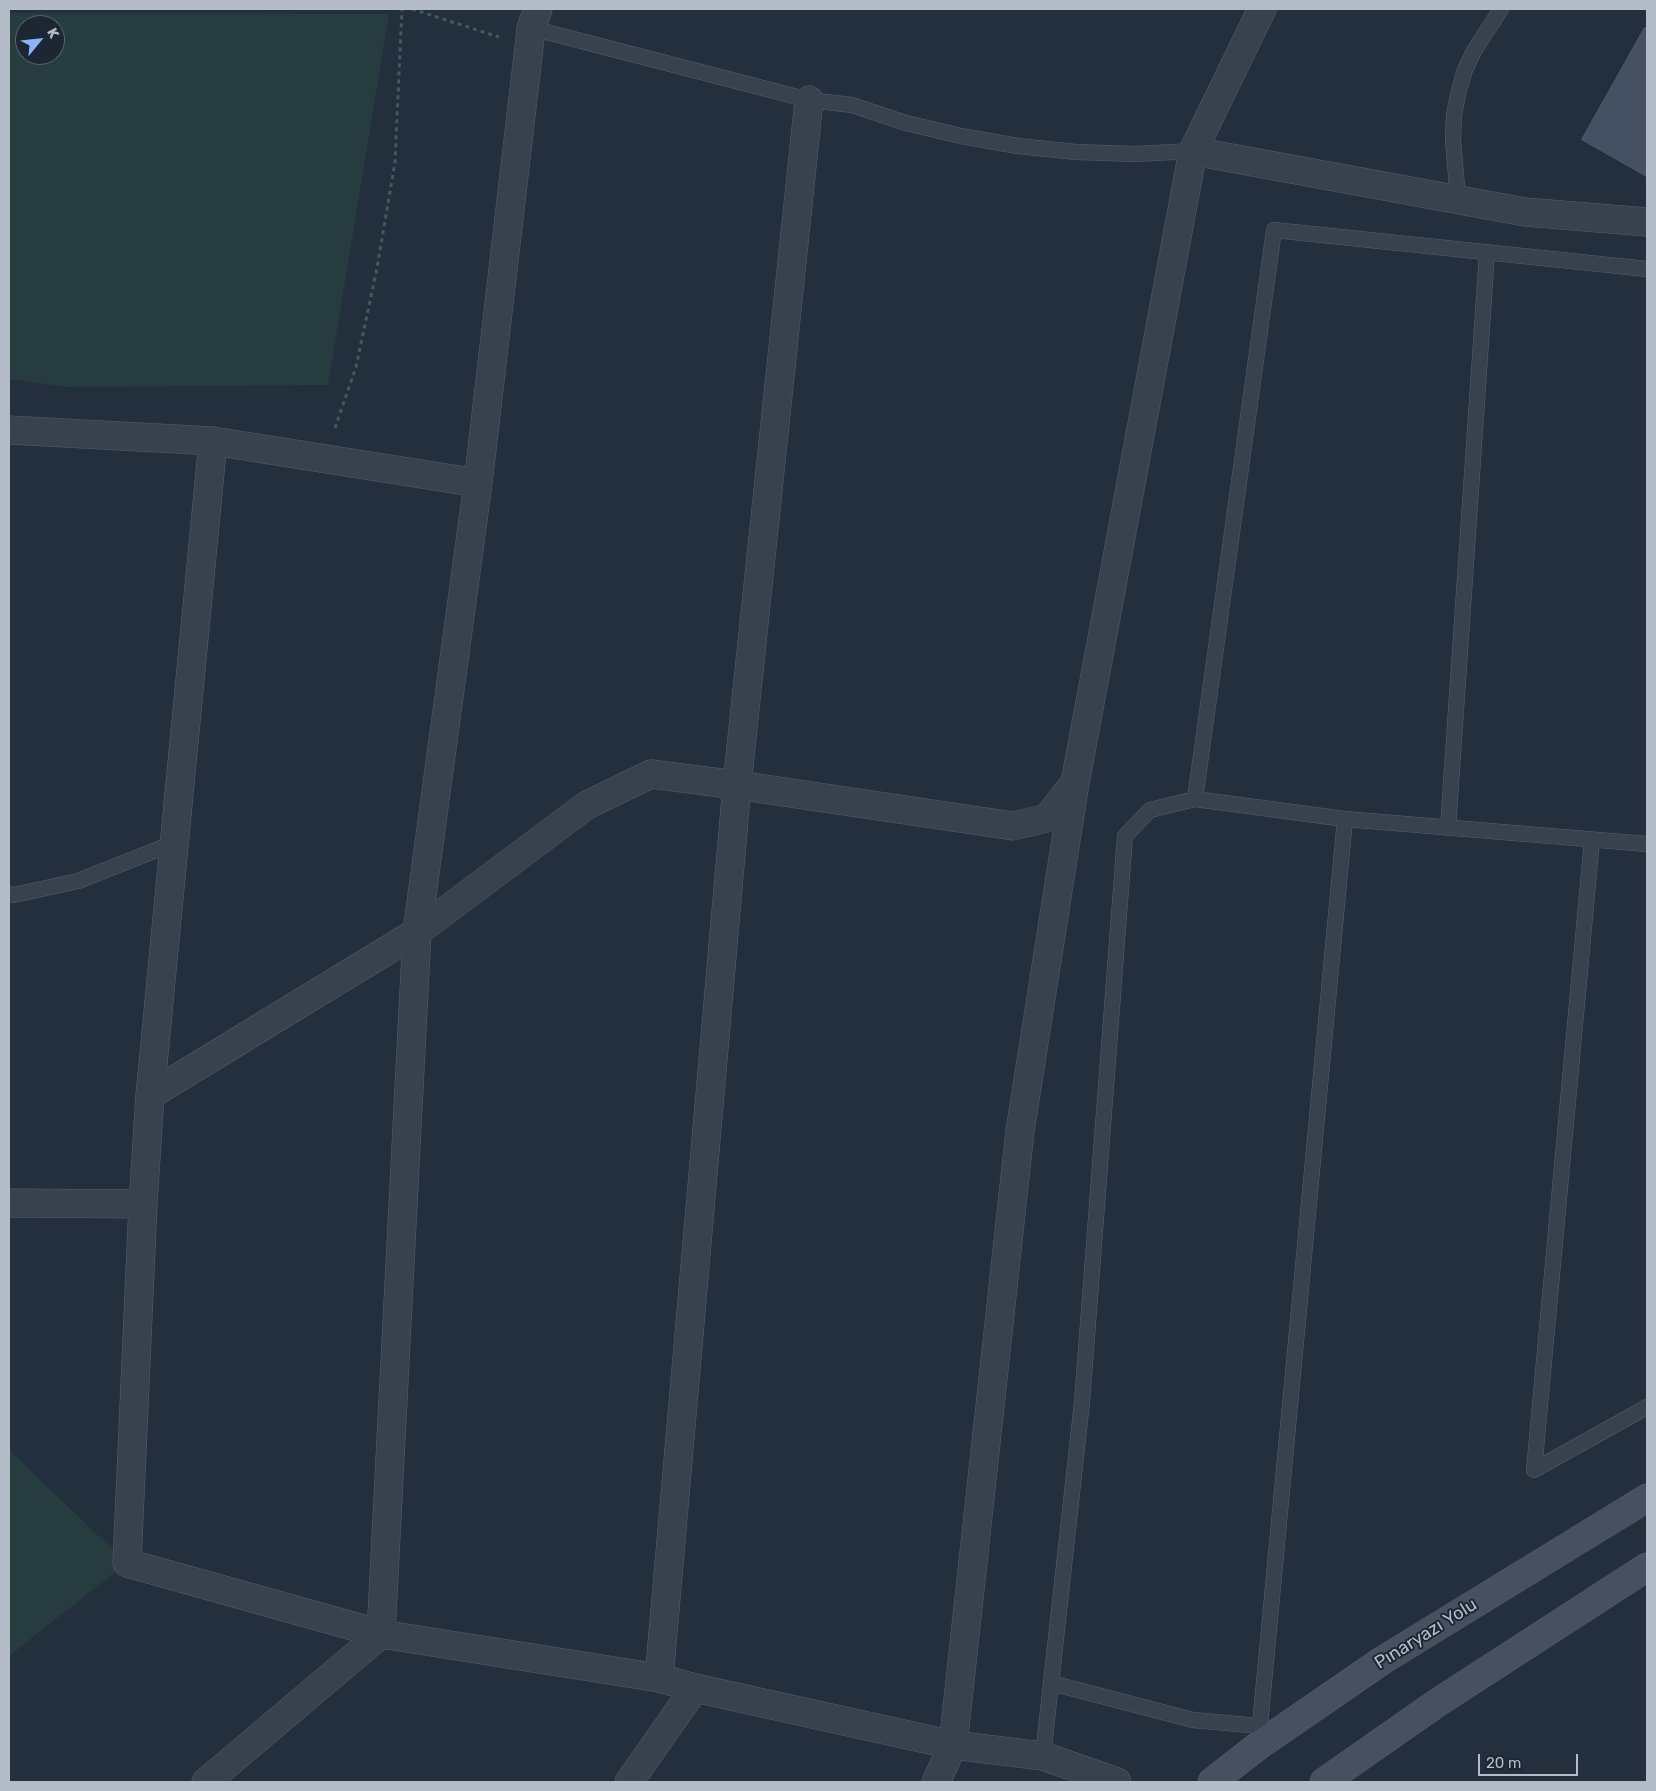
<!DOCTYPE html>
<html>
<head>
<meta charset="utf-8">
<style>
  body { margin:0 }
  #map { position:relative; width:1656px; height:1791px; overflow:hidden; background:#242f3e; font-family:Rubik,sans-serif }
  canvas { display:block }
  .frame { position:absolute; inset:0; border:10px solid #b4bcc9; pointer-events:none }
  .north { position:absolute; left:15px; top:15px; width:50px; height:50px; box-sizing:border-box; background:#1d2633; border:1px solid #59626f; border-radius:50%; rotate:62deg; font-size:14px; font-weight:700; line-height:20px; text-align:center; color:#b4bcc9 }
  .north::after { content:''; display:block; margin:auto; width:18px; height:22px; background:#8ab4f8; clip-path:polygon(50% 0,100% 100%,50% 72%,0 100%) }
  .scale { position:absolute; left:1478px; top:1754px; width:100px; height:22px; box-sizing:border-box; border:2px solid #b4bcc9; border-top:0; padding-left:6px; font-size:15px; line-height:18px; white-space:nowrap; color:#b4bcc9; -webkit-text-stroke:4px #1d2633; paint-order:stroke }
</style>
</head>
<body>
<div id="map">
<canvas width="1656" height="1791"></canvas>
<div class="frame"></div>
<div class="north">K</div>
<div class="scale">20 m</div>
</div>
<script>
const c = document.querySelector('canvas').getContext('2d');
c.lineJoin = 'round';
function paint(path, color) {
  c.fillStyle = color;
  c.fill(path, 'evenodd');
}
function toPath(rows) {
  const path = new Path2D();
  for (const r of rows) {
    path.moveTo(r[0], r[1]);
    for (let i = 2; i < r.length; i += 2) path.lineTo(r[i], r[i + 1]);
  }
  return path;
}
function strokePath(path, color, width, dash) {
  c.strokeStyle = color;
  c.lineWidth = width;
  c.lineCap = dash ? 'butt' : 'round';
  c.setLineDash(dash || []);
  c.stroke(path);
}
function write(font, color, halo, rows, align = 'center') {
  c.font = font + ' Rubik,sans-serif';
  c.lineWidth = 4;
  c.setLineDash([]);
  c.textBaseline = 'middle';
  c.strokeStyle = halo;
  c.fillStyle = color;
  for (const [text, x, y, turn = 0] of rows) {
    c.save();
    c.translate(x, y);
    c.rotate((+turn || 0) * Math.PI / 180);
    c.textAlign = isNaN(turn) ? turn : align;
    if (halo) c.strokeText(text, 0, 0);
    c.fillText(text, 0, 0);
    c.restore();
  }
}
paint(toPath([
  [9,13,389,14,328,385,66,387,9,379],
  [25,25,55,25,55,55,25,55],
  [9,1450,127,1563,9,1656]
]), '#263c3f');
const building = toPath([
  [1644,26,1647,28,1647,178,1580,140,1644,26]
]);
paint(building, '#455162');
strokePath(building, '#1f2835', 1);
const lane = toPath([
  [531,28,809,100,852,105,906,123,961,136,1018,146,1076,152,1135,154,1193,151],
  [1458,199,1453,140,1454,115,1459,90,1465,70,1474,51,1501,9],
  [1195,799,1274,230,1647,269],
  [1448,828,1487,253],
  [1592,840,1534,1470,1647,1407],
  [9,894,14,895,78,881,174,843],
  [1051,1683,1193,1720,1260,1726],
  [1258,1746,1345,819],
  [1043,1756,1082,1402,1125,836,1150,810,1195,799,1345,819,1647,844]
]);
const street = toPath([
  [809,100,737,785,659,1678,695,1688,953,1745,1043,1756,1117,1782],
  [1193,151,1525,212,1647,222],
  [9,430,213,441,478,483],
  [213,441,150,1095,143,1204,127,1563,381,1634,659,1678],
  [150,1095,417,932,587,805,651,774,737,785,1013,826,1047,818,1074,784],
  [9,1203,143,1204],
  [206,1782,381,1634,417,932,478,483,529,47,531,28,538,9],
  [629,1782,695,1688],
  [936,1782,953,1745,1020,1131,1075,783,1193,151,1262,9]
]);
const secondary = toPath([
  [1212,1782,1258,1746,1383,1660,1647,1498],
  [1324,1782,1437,1703,1647,1567]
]);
strokePath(lane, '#565f6c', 16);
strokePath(street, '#565f6c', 29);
strokePath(secondary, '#565f6c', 29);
strokePath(toPath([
  [412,9,499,37],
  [335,428,356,367,377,268,395,162,402,9]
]), '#44595c', 3, [4, 4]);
strokePath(lane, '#38414e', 15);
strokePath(street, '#38414e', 28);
strokePath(secondary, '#465061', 28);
write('18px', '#b4bcc9', '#1d2633', [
  ["Pınaryazı Yolu",1426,1634,-32]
]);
</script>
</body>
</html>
